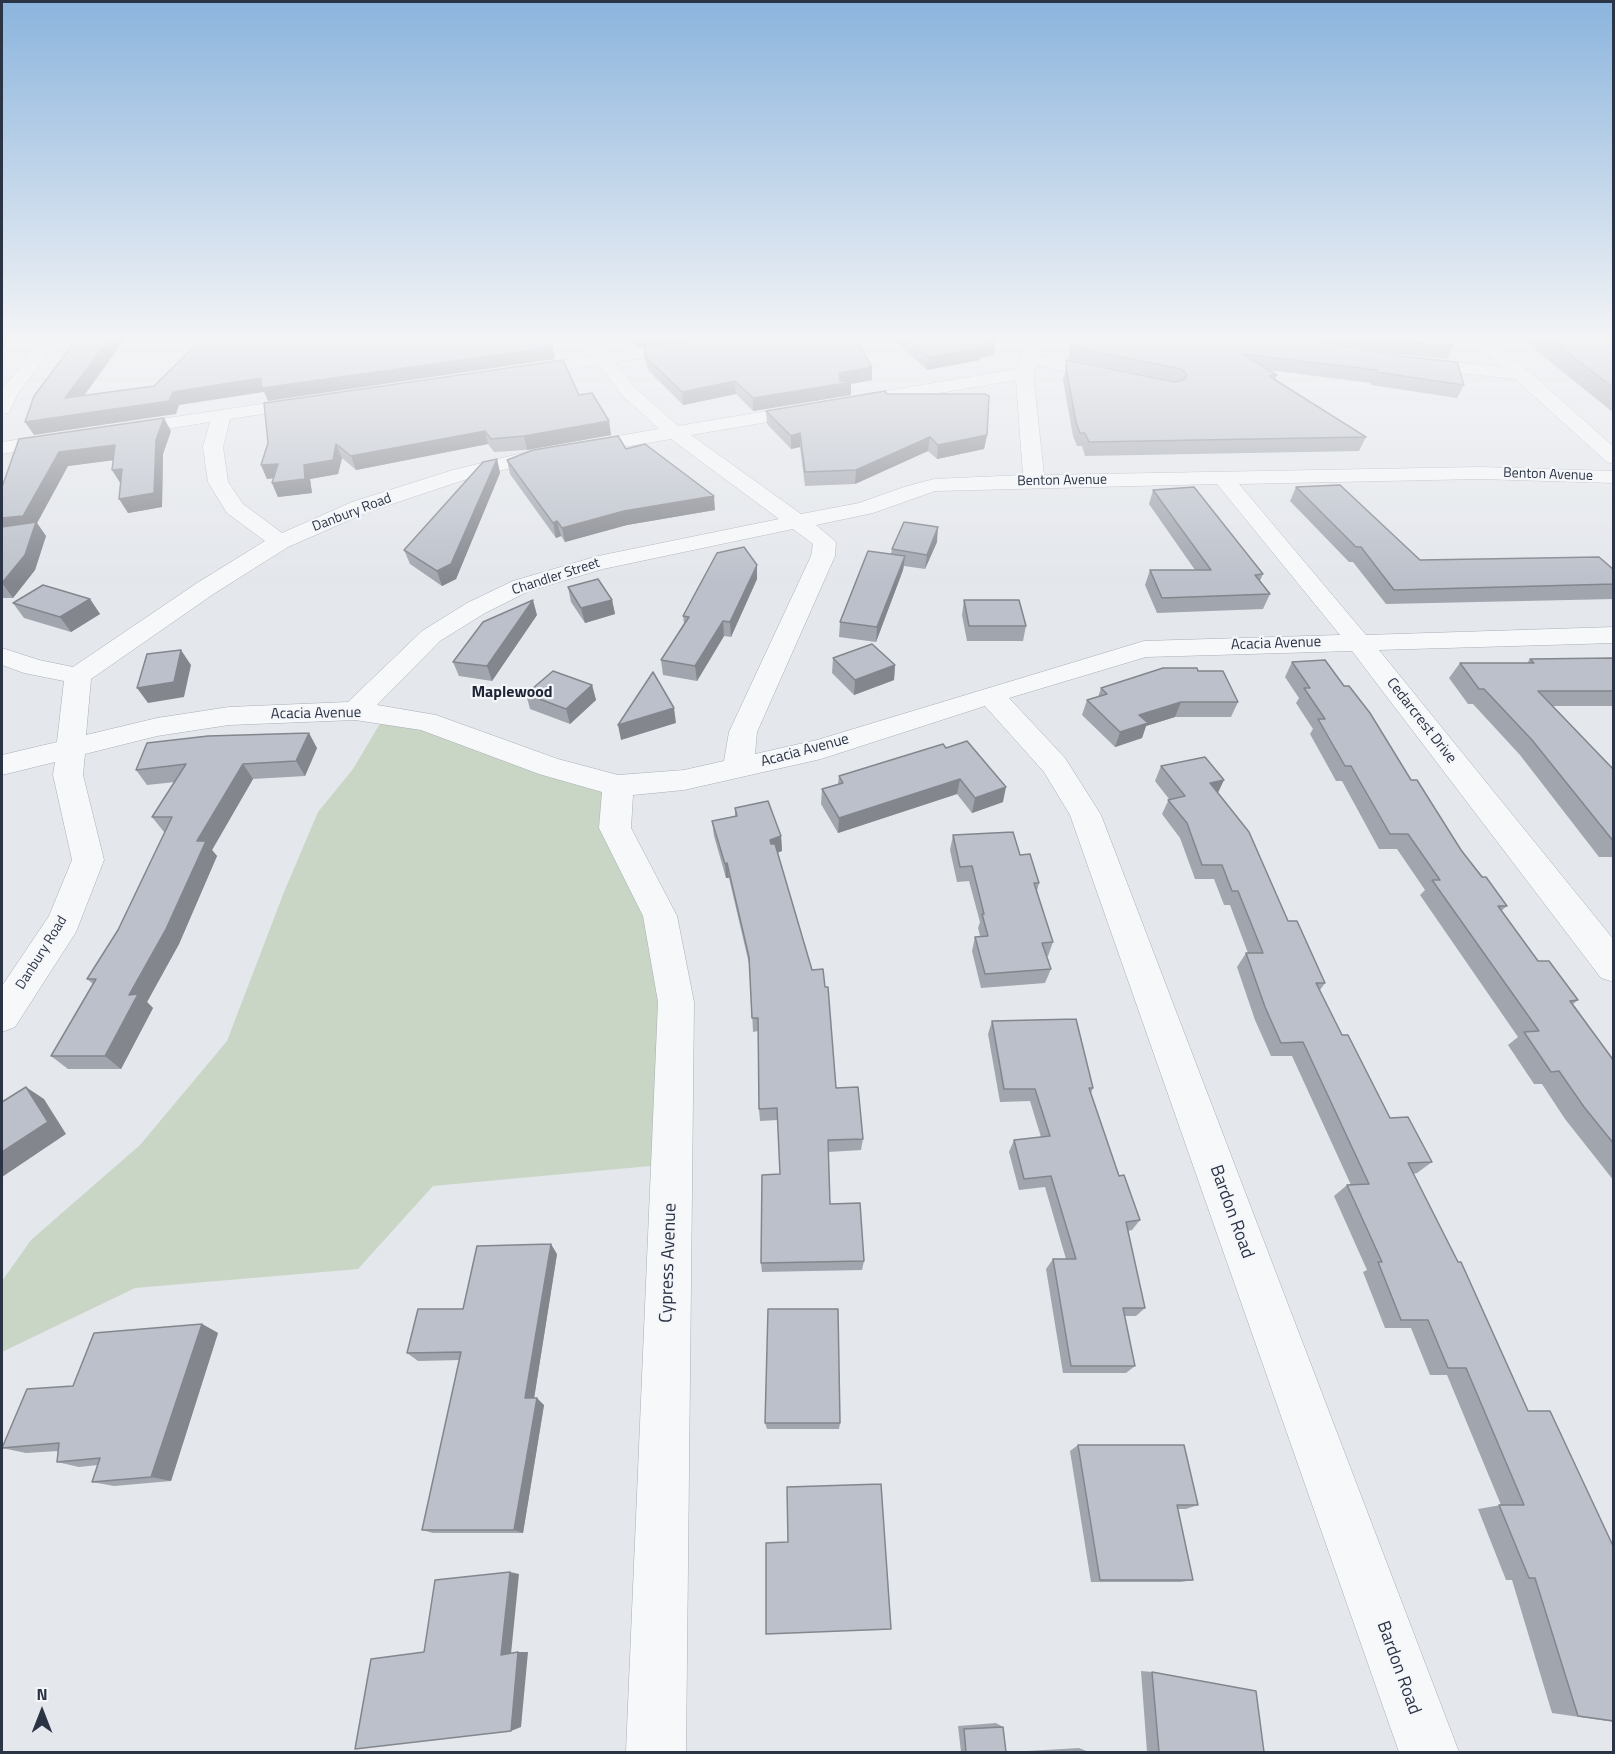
<!DOCTYPE html>
<html>
<head>
<meta charset="utf-8">
<style>
  body { margin:0 }
  #map { position:relative; width:1615px; height:1754px; overflow:hidden; background:#e4e7ec; font-family:"Titillium Web",sans-serif }
  canvas { display:block }
  .frame { position:absolute; inset:0; border:3px solid #2b3445; pointer-events:none }
  .north { position:absolute; left:12px; top:1682px; width:60px; height:60px; -webkit-text-stroke:4px #f4f6f9; paint-order:stroke; rotate:0deg; font-size:16px; font-weight:700; line-height:24px; text-align:center; color:#2b3445 }
  .north::after { content:''; display:block; margin:auto; width:21px; height:27px; background:#2b3445; clip-path:polygon(50% 0,100% 100%,50% 72%,0 100%) }
</style>
</head>
<body>
<div id="map">
<canvas width="1615" height="1754"></canvas>
<div class="frame"></div>
<div class="north">N</div>
</div>
<script>
const c = document.querySelector('canvas').getContext('2d');
c.lineJoin = 'round';
function paint(path, color) {
  c.fillStyle = color;
  c.fill(path, 'evenodd');
}
function toPath(rows) {
  const path = new Path2D();
  for (const r of rows) {
    path.moveTo(r[0], r[1]);
    for (let i = 2; i < r.length; i += 2) path.lineTo(r[i], r[i + 1]);
  }
  return path;
}
function strokePath(path, color, width, dash) {
  c.strokeStyle = color;
  c.lineWidth = width;
  c.lineCap = dash ? 'butt' : 'round';
  c.setLineDash(dash || []);
  c.stroke(path);
}
function write(font, color, halo, rows, align = 'center') {
  c.font = font + ' "Titillium Web",sans-serif';
  c.lineWidth = 4.5;
  c.setLineDash([]);
  c.textBaseline = 'middle';
  c.strokeStyle = halo;
  c.fillStyle = color;
  for (const [text, x, y, turn = 0] of rows) {
    c.save();
    c.translate(x, y);
    c.rotate((+turn || 0) * Math.PI / 180);
    c.textAlign = isNaN(turn) ? turn : align;
    if (halo) c.strokeText(text, 0, 0);
    c.fillText(text, 0, 0);
    c.restore();
  }
}
paint(toPath([
  [385,715,618,786,615,828,660,916,672,1164,433,1186,358,1269,135,1288,2,1352,2,1281,31,1240,140,1145,227,1041,284,892,318,812,353,769]
]), '#c9d6c5');
const minor = toPath([
  [43,339,59,339,18,393,9,413,2,414,2,390,43,339],
  [586,339,598,339,608,353,709,339,748,339,746,342,740,344,615,362,633,386,678,426,1017,369,1028,339,1044,339,1040,356,1109,370,1115,371,1118,375,1115,379,1109,380,1036,365,1033,373,1044,475,1480,467,1614,471,1614,483,1480,479,1239,484,1366,635,1614,627,1614,643,1379,650,1614,940,1614,982,1601,978,1352,651,1146,657,1009,698,1065,758,1101,815,1459,1752,1399,1752,1070,815,1044,772,985,706,821,759,684,790,633,795,631,828,677,916,694,1002,686,1752,626,1752,658,1002,643,916,599,828,602,792,539,774,421,730,355,720,229,725,157,736,85,754,83,775,104,860,76,932,15,1027,2,1032,2,986,49,916,72,860,53,775,55,762,2,775,2,755,57,742,64,681,24,673,2,665,2,648,39,660,73,667,197,583,265,541,227,513,208,482,203,447,210,422,121,436,114,434,111,430,114,426,308,397,314,398,317,402,314,406,230,419,223,447,228,482,243,504,282,533,352,502,453,470,535,450,659,429,621,394,599,365,522,376,516,375,513,371,516,367,522,366,593,356,584,343,586,339],
  [1016,380,1023,475,934,479,904,487,859,503,801,514,691,435,1016,380],
  [671,439,779,519,598,556,513,581,467,603,422,631,348,702,229,707,157,718,86,735,91,679,215,593,288,547,368,512,467,479,535,462,671,439],
  [1217,484,1340,635,1144,641,817,740,755,754,757,732,835,556,836,542,816,525,873,513,935,491,1217,484],
  [793,529,813,544,811,556,729,732,724,761,684,770,618,775,558,759,436,715,377,705,440,641,485,613,529,591,603,569,793,529],
  [1473,339,1490,339,1527,370,1614,447,1614,464,1607,462,1515,379,1415,368,1409,367,1406,363,1409,359,1415,358,1502,367,1473,339],
  [61,433,68,435,71,439,68,443,2,454,2,442,61,433]
]);
strokePath(minor, '#a9aeb7', 1);
paint(minor, '#f7f8fa');
paint(toPath([
  [631,339,697,339,637,347],
  [893,339,997,339,993,355,980,358,980,360,927,370],
  [1072,339,1308,339,1464,385,1457,398,1371,385,1371,383,1268,370,1277,375,1275,380,1366,437,1359,451,1085,456,1082,446,1077,446,1073,436,1063,380,1066,368,1175,382,1178,382,1068,359],
  [1310,339,1451,339,1453,347,1447,359,1394,354],
  [1523,339,1614,339,1614,413,1534,349,1535,347],
  [644,347,872,367,872,380,851,384,851,395,753,411,736,394,683,405,648,370,645,360],
  [887,394,987,435,984,449,937,459,928,451,855,484,805,486,800,447,791,449,767,424,766,411],
  [579,395,609,421,611,435,527,450,494,452,488,444,356,470,342,458,338,474,310,479,312,493,278,497,272,483,273,478,267,479,261,465,268,443],
  [171,431,163,454,162,507,128,513,121,484,112,470,113,460,68,466,37,523,46,536,35,570,13,598,2,598,2,487],
  [626,449,715,510,627,525,565,542,561,536,556,538,510,474,507,460],
  [497,459,500,473,456,579,442,586,410,564,404,550],
  [1296,487,1420,560,1614,570,1614,599,1386,604,1353,562,1349,562,1290,501],
  [1153,490,1263,574,1260,581,1270,594,1263,609,1157,613,1145,585,1150,570,1195,570,1149,504],
  [937,542,925,569,904,566,903,570,876,642,839,637,840,622,891,554,892,549],
  [757,565,757,579,731,637,724,636,697,681,663,675,661,660,684,623,683,616],
  [568,587,612,600,615,614,585,623,571,602],
  [90,599,100,614,71,632,24,618,13,603],
  [964,600,1026,626,1023,641,967,641,962,615],
  [537,615,492,681,459,676,453,662],
  [833,658,895,665,894,680,854,695,832,673],
  [1614,658,1614,706,1553,706,1614,770,1614,857,1599,857,1520,755,1473,704,1468,704,1449,678,1460,663,1527,663,1530,659],
  [1292,662,1411,780,1461,850,1507,906,1501,911,1538,961,1578,1000,1573,1004,1614,1061,1614,1181,1565,1119,1542,1084,1534,1084,1508,1045,1518,1037,1420,895,1425,890,1397,849,1379,849,1342,781,1336,781,1310,734,1313,729,1296,703,1299,698,1285,677],
  [1198,671,1238,702,1231,717,1175,717,1146,726,1142,738,1115,747,1082,715,1087,700,1098,697,1101,688],
  [592,685,596,700,570,724,530,709,526,694],
  [317,748,305,776,253,779,212,850,217,856,179,944,147,1002,153,1008,121,1069,68,1069,51,1056,93,984,87,979,118,930,165,832,164,832,152,817,175,782,147,785,136,770],
  [946,748,1003,802,972,813,957,794,838,833,821,804,822,789,838,784,839,776],
  [1161,766,1218,793,1288,921,1325,983,1320,990,1342,1035,1390,1118,1432,1162,1417,1173,1413,1174,1528,1411,1614,1548,1614,1722,1552,1713,1512,1580,1506,1580,1478,1509,1501,1505,1447,1375,1430,1375,1411,1328,1385,1328,1363,1272,1367,1270,1334,1196,1347,1185,1351,1185,1292,1056,1271,1056,1255,1020,1237,967,1246,953,1248,953,1230,905,1224,905,1214,879,1195,879,1180,838,1162,814,1169,799,1155,781],
  [735,808,781,836,782,851,778,852,836,1088,863,1139,861,1150,828,1152,830,1204,864,1261,862,1270,762,1272,761,1263,780,1174,778,1120,760,1121,759,1109,758,1031,753,1032,750,968,729,878,726,878,714,836,712,821,735,816],
  [953,835,1020,855,1039,883,1037,891,1053,942,1048,956,1046,957,1051,969,1045,983,981,988,972,951,975,937,980,936,978,928,980,922,969,881,957,882,950,850],
  [992,1021,1093,1088,1091,1093,1119,1176,1140,1220,1132,1230,1128,1231,1145,1308,1136,1316,1124,1316,1135,1366,1126,1373,1063,1373,1046,1269,1053,1259,1066,1259,1045,1187,1019,1190,1009,1152,1014,1140,1041,1137,1030,1101,1000,1102,988,1034],
  [557,1254,534,1398,544,1405,523,1533,433,1533,422,1530,460,1360,418,1361,407,1353,463,1309],
  [202,1324,218,1333,171,1481,114,1486,92,1482,98,1465,79,1467,57,1462,58,1451,26,1453,2,1448,73,1386],
  [765,1423,840,1423,839,1429,767,1429],
  [1078,1445,1198,1505,1186,1509,1178,1509,1193,1580,1181,1582,1091,1582,1070,1451],
  [1141,1671,1152,1672,1264,1752,1147,1752],
  [996,1723,1003,1727,1006,1752,961,1752,958,1726],
  [1079,1748,1089,1752,1010,1752]
]), '#a1a5ae');
paint(toPath([
  [2,339,11,339,2,350],
  [109,339,125,339,73,411,65,398],
  [635,339,697,339,637,347],
  [996,339,997,339,993,355,980,358,980,360,927,370,928,357,978,346],
  [553,347,555,359,268,401,264,392,179,405,176,414,34,435,25,422,173,392,261,378],
  [872,367,872,380,851,384,851,395,753,411,753,398,839,373],
  [735,381,736,394,683,405,682,392],
  [164,418,171,431,163,454,162,507,128,513,119,499,156,440],
  [609,421,611,435,527,450,524,436],
  [485,431,488,444,356,470,351,456],
  [800,433,800,447,791,449,791,436],
  [987,435,984,449,937,459,938,445],
  [930,437,928,451,855,484,856,470],
  [336,444,342,458,338,474,310,479,312,493,278,497,272,483,304,465],
  [115,445,123,459,68,466,37,523,46,536,35,570,13,598,2,583,2,518,59,452],
  [497,459,500,473,456,579,442,586,437,571],
  [278,464,284,477,267,479,261,465],
  [122,469,121,484,112,470],
  [714,496,715,510,627,525,565,542,562,528,624,511],
  [557,521,561,536,556,538,553,523],
  [938,527,937,542,925,569,927,555],
  [905,556,903,570,876,642,877,627],
  [757,565,757,579,731,637,730,622],
  [90,599,100,614,71,632,60,617],
  [533,600,537,615,492,681,487,666],
  [612,600,615,614,585,623,581,608],
  [723,621,724,636,697,681,695,666],
  [181,650,191,665,184,697,148,703,137,688],
  [895,665,894,680,854,695,855,680],
  [592,685,596,700,570,724,566,709],
  [1181,702,1175,717,1146,726,1142,738,1115,747,1120,732,1139,715],
  [674,708,676,723,621,740,618,725],
  [309,733,317,748,305,776,296,761],
  [243,764,253,779,212,850,217,856,179,944,147,1002,153,1008,121,1069,105,1056,129,995,197,841],
  [960,779,957,794,838,833,839,818],
  [1224,780,1217,795,1210,783],
  [1006,787,1003,802,972,813,975,798],
  [781,836,782,851,771,855,770,840],
  [727,863,729,878,726,878,725,864],
  [26,1087,44,1099,66,1134,2,1177,2,1152],
  [551,1244,557,1254,533,1405,525,1398],
  [202,1324,218,1333,171,1481,151,1477],
  [537,1398,544,1405,523,1533,514,1530],
  [510,1572,519,1574,511,1654,501,1655],
  [518,1652,528,1652,521,1727,511,1731]
]), '#83868d');
const building = toPath([
  [77,339,109,339,65,398,154,386,202,339,242,339,241,341,253,339,546,339,553,347,262,388,261,378,173,392,169,401,25,422,34,396,77,339],
  [706,339,856,339,872,367,839,373,840,381,852,382,753,398,735,381,682,392,646,357,644,347,706,339],
  [907,339,996,339,994,343,978,346,981,348,928,357,907,339],
  [1072,339,1308,339,1400,356,1457,362,1464,385,1377,372,1377,370,1242,354,1277,375,1269,376,1366,437,1089,442,1085,433,1080,433,1076,422,1066,368,1067,360,1175,382,1184,380,1187,375,1182,369,1070,347,1072,339],
  [1385,339,1451,339,1453,347,1400,341,1385,339],
  [1550,339,1614,339,1614,388,1550,339],
  [563,360,579,395,592,393,609,421,524,436,491,439,485,431,351,456,336,444,333,460,304,465,305,479,272,483,278,464,261,465,268,443,264,403,563,360],
  [885,391,887,394,985,394,989,396,987,435,938,445,930,437,856,470,805,472,800,433,791,436,766,411,885,391],
  [164,418,156,440,154,493,119,499,122,469,112,470,115,445,59,452,23,516,2,518,2,487,19,439,164,418],
  [618,436,626,449,645,444,714,496,624,511,562,528,557,521,553,523,507,460,533,450,618,436],
  [497,459,451,564,437,571,404,550,483,462,497,459],
  [1340,485,1420,560,1599,557,1614,570,1614,584,1394,590,1361,547,1356,547,1296,487,1340,485],
  [1194,487,1263,574,1255,575,1270,594,1162,598,1150,570,1211,570,1153,490,1194,487],
  [36,522,25,555,2,583,2,527,36,522],
  [904,522,938,527,927,555,892,549,904,522],
  [744,547,757,565,730,622,723,621,695,666,661,660,689,617,683,616,717,553,744,547],
  [868,551,905,556,877,627,840,622,868,551],
  [598,579,612,600,581,608,568,587,598,579],
  [43,585,90,599,60,617,13,603,43,585],
  [533,600,487,666,453,662,483,622,533,600],
  [964,600,1019,600,1026,626,969,626,964,600],
  [872,644,895,665,855,680,833,658,872,644],
  [181,650,174,682,137,688,147,654,181,650],
  [1614,658,1614,691,1538,691,1614,770,1614,842,1532,740,1484,689,1479,689,1460,663,1534,663,1530,659,1614,658],
  [1325,660,1344,686,1349,686,1370,713,1411,780,1417,780,1461,850,1482,877,1486,877,1507,906,1498,906,1538,961,1549,961,1578,1000,1570,1001,1614,1061,1614,1144,1584,1107,1559,1071,1551,1072,1524,1032,1539,1031,1432,880,1440,880,1408,834,1390,834,1351,766,1345,766,1318,719,1325,719,1304,688,1310,688,1292,662,1325,660],
  [1163,668,1197,668,1198,671,1223,671,1238,702,1181,702,1139,715,1148,723,1120,732,1087,700,1107,694,1101,688,1163,668],
  [553,671,592,685,566,709,526,694,553,671],
  [653,672,674,708,618,725,653,672],
  [309,733,296,761,243,764,197,841,206,841,166,929,129,995,138,994,105,1056,51,1056,96,979,87,979,118,930,172,817,152,817,186,764,136,770,147,743,208,736,309,733],
  [967,741,1006,787,975,798,960,779,839,818,822,789,843,783,839,776,943,744,946,748,967,741],
  [1205,757,1224,780,1210,783,1249,832,1288,921,1297,921,1325,983,1316,983,1342,1035,1348,1035,1390,1118,1408,1117,1432,1162,1408,1163,1458,1262,1461,1262,1528,1411,1550,1411,1614,1548,1614,1721,1578,1716,1535,1578,1529,1578,1499,1505,1524,1505,1466,1368,1448,1368,1428,1320,1401,1320,1378,1262,1382,1262,1347,1185,1369,1184,1303,1042,1281,1043,1265,1007,1246,953,1263,953,1238,891,1232,891,1222,865,1202,865,1187,823,1168,800,1185,796,1161,766,1205,757],
  [768,801,781,836,770,840,771,844,775,844,812,970,823,969,825,987,828,987,836,1088,858,1087,863,1139,828,1140,830,1204,860,1203,864,1261,761,1263,762,1175,780,1174,777,1108,759,1109,758,1018,752,1018,749,957,727,863,725,864,712,821,737,816,735,808,768,801],
  [1013,832,1020,855,1030,854,1039,883,1034,883,1053,942,1042,943,1051,969,985,974,975,937,988,936,982,914,984,914,972,866,960,867,953,835,1013,832],
  [1076,1019,1093,1088,1089,1088,1119,1176,1124,1175,1140,1220,1126,1222,1145,1308,1123,1308,1135,1366,1071,1366,1053,1259,1076,1259,1051,1176,1024,1179,1014,1140,1050,1136,1035,1089,1004,1089,992,1021,1076,1019],
  [26,1087,48,1122,2,1152,2,1102,26,1087],
  [551,1244,525,1398,537,1398,514,1530,422,1530,461,1352,407,1353,418,1309,463,1309,477,1246,551,1244],
  [768,1309,838,1309,840,1423,765,1423,768,1309],
  [202,1324,151,1477,92,1482,100,1458,57,1462,59,1443,2,1448,27,1389,73,1386,94,1333,202,1324],
  [1078,1445,1184,1445,1198,1505,1177,1505,1193,1580,1100,1580,1078,1445],
  [881,1484,891,1629,766,1634,766,1543,788,1542,787,1487,881,1484],
  [510,1572,501,1655,518,1652,511,1731,355,1749,371,1659,424,1652,435,1580,510,1572],
  [1152,1672,1256,1691,1264,1752,1159,1752,1152,1672],
  [1003,1727,1006,1752,966,1752,964,1729,1003,1727]
]);
paint(building, '#bbc0ca');
strokePath(building, '#83868d', 1.5);
const sky = c.createLinearGradient(0, 0, 0, 584);
sky.addColorStop(0, '#8bb4dd');
sky.addColorStop(0.58, '#f3f4f6');
sky.addColorStop(1, '#f3f4f600');
c.fillStyle = sky;
c.fillRect(0, 0, 1615, 584);
write('14px', '#2b3445', '#f4f6f9', [
  ["Benton Avenue",1548,475,2],
  ["Benton Avenue",1062,481,-1],
  ["Danbury Road",352,513,-21],
  ["Chandler Street",556,577,-18],
  ["Danbury Road",42,953,-58]
]);
write('15px', '#2b3445', '#f4f6f9', [
  ["Acacia Avenue",1276,644,-2],
  ["Acacia Avenue",316,714,-1],
  ["Cedarcrest Drive",1421,721,52],
  ["Acacia Avenue",805,751,-15]
]);
write('bold 16px', '#1d2536', '#f4f6f9', [
  ["Maplewood",512,693]
]);
write('18px', '#2b3445', '#f4f6f9', [
  ["Bardon Road",1231,1212,70],
  ["Cypress Avenue",669,1263,-88],
  ["Bardon Road",1398,1668,70]
]);
</script>
</body>
</html>
